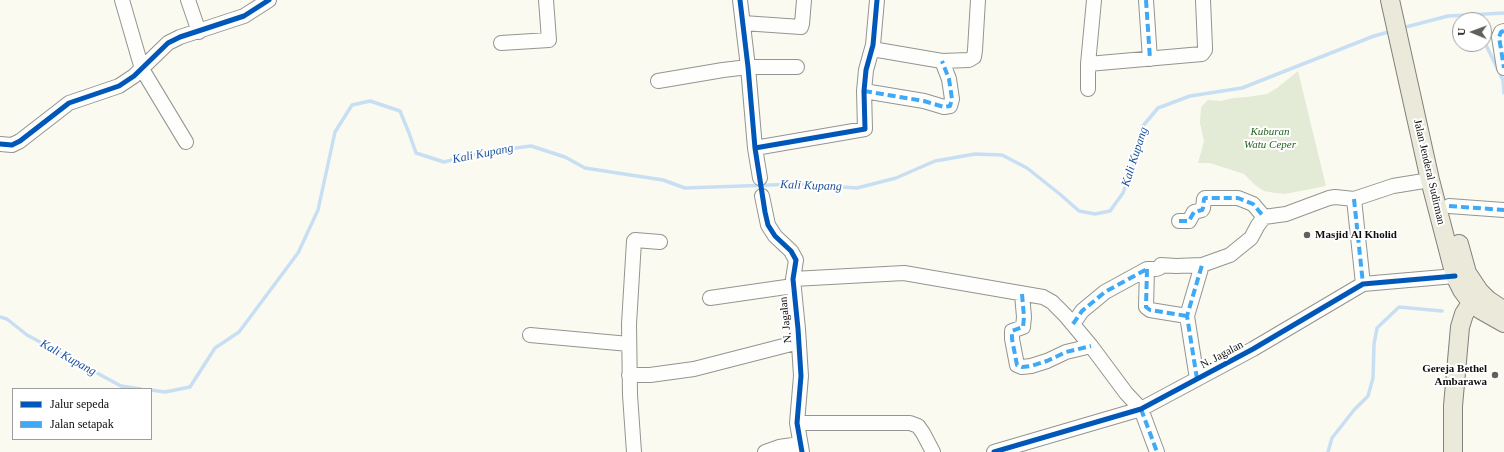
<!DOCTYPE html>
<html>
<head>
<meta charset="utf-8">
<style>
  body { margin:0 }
  #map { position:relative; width:1504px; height:452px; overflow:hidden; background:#fafaf1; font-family:Georgia,serif }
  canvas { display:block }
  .legend { position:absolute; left:12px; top:388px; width:140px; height:52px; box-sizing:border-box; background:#fff; border:1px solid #9e9e9e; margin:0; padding:5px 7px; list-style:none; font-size:12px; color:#0d0d0d }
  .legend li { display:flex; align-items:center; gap:8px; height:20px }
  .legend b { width:20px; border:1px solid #9e9e9e }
  .north { position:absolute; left:1452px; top:12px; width:40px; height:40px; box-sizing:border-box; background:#fff; border:1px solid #9e9e9e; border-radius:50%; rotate:271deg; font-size:11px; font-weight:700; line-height:16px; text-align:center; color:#0d0d0d }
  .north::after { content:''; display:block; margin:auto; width:14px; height:18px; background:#60605d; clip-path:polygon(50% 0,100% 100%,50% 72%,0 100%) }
</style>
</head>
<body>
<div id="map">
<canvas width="1504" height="452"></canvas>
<ul class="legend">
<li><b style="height:5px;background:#0057b8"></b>Jalur sepeda</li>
<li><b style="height:5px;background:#3fa9f5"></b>Jalan setapak</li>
</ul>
<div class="north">U</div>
</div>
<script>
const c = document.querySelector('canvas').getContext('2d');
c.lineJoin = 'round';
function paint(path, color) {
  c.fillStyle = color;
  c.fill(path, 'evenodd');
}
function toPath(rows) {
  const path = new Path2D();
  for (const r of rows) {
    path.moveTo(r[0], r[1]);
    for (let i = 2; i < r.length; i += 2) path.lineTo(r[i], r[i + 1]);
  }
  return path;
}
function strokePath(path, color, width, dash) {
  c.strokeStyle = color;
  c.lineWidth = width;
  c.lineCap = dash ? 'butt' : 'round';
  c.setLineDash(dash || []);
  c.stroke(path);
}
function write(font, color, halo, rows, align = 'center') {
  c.font = font + ' Georgia,serif';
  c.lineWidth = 4;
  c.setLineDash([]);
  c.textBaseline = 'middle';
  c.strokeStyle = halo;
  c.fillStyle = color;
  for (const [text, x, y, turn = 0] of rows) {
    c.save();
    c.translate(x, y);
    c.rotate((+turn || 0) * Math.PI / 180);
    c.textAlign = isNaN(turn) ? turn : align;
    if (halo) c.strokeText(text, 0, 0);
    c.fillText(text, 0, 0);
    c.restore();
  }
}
paint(toPath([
  [1298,71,1326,186,1285,194,1275,193,1264,191,1255,185,1244,174,1210,163,1198,163,1204,141,1200,123,1201,107,1208,100,1221,101,1233,98,1247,97,1267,94,1277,88]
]), '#e3ebd6');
strokePath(toPath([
  [1402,28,1448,16,1504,13],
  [1484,41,1503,80,1504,93],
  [0,317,7,319,27,335,121,386,141,389],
  [151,390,165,392,190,387,215,348,239,332,298,253,318,210,335,132,352,105,370,101,400,111,409,133,416,153,444,162,485,152,531,146,565,157,585,168,663,180,685,188,798,184,857,188,896,178,935,161,975,154,1002,155,1027,168,1061,195,1079,211,1095,214,1110,211,1123,193,1134,163,1142,127,1158,108,1190,96,1242,88,1374,36,1392,31],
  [1328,452,1332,438,1354,410,1368,396,1373,378,1374,344,1377,328,1399,307,1442,311]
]), '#c8dff3', 3.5);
const minor = toPath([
  [122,0,142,69,186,142],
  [188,0,199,32],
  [740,0,748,67,755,148,760,178],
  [1146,0,1150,59],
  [743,23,801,27,802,24,804,0],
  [1504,31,1501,32,1499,37,1504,68],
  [501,43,549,40,546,0],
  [872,49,942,61,969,60,974,57,975,50,978,0],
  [1088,64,1202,54,1205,50,1205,47,1203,0],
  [658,81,723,70,748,67,797,67],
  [1088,89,1088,64,1094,0],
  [864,91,924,101,944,107,950,106,952,99,949,79,942,61],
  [0,144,12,145,20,141,69,103,119,86,134,76,168,43,180,37,244,16,269,0],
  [755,148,865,129,864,91,866,70,873,45,877,0],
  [762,196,768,225,775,236,791,251,796,260,793,279,798,329,801,376,797,423,802,452],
  [1354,199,1363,284],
  [1449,206,1504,210],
  [1179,221,1189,221,1194,212,1202,210,1203,208,1204,199,1205,198,1238,198,1253,204,1264,217],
  [1147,269,1146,307,1150,310,1187,316],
  [793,279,904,273,1043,297,1052,302,1065,315,1091,346,1126,393,1141,409,1157,452],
  [1022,294,1024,317,1023,327,1012,331,1012,339,1017,365,1022,367,1031,366,1047,361,1066,352,1091,346],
  [710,298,793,286],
  [1073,324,1082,311,1105,292,1147,269,1156,269,1159,268,1161,265,1176,266,1202,265,1230,255,1251,238,1258,225,1264,217,1286,214,1329,198,1335,197,1354,199,1393,186,1430,180],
  [530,335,629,344],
  [629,375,650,375,694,369,799,342],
  [1197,379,1187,316,1202,265],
  [797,423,910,423,918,426,923,433,933,452],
  [634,452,630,395,629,324,634,241,635,240,660,242],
  [765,452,779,447,800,444],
  [994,452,1141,409,1253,349,1363,284,1455,276]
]);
const major = toPath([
  [1390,0,1430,180,1455,276,1462,290,1471,302,1481,310,1504,323],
  [1459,244,1467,273,1479,291,1488,300,1503,310],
  [1453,452,1453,406,1460,327,1464,314,1477,294]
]);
strokePath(minor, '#949490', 16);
strokePath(major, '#81817d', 20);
strokePath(minor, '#fefefd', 14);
strokePath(major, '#ebe9d9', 18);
strokePath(toPath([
  [1146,0,1150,59],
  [1504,31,1501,32,1499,37,1504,68],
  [864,91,924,101,944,107,950,106,952,99,949,79,942,61],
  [1354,199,1363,284],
  [1449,206,1504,210],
  [1179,221,1189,221,1194,212,1202,210,1203,208,1204,199,1205,198,1238,198,1253,204,1264,217],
  [1147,269,1146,307,1150,310,1187,316],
  [1022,294,1024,317,1023,327,1012,331,1012,339,1017,365,1022,367,1031,366,1047,361,1066,352,1091,346],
  [1073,324,1082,311,1105,292,1147,269],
  [1197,379,1187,316,1202,265],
  [1141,409,1157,452]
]), '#3fa9f5', 4, [8, 4]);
strokePath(toPath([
  [740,0,748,67,755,148,765,212,768,225,775,236,791,251,796,260,793,279,798,329,801,376,797,423,802,452],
  [0,144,12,145,20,141,69,103,119,86,134,76,168,43,180,37,244,16,269,0],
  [755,148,865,129,864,91,866,70,873,45,877,0],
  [994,452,1141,409,1253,349,1363,284,1455,276]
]), '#0057b8', 5);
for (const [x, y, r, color] of [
  [1307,235,4,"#60605d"],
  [1495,375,4,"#60605d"]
]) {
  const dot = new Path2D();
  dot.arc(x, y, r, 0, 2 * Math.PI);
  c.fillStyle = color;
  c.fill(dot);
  strokePath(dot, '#fff', 1.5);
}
write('italic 11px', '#24621f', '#fff', [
  ["Kuburan",1270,132],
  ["Watu Ceper",1270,145]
]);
write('11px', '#0d0d0d', '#fff', [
  ["Jalan Jenderal Sudirman",1429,172,77],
  ["N. Jagalan",786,320,-96],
  ["N. Jagalan",1222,355,-28]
]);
write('bold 11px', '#0d0d0d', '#fff', [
  ["Masjid Al Kholid",1315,235],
  ["Gereja Bethel",1487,369,"right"],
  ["Ambarawa",1487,382,"right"]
], 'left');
write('italic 12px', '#1a529b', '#fff', [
  ["Kali Kupang",483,154,-11],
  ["Kali Kupang",1135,157,-72],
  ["Kali Kupang",811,186,2],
  ["Kali Kupang",68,358,29]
]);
</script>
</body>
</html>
